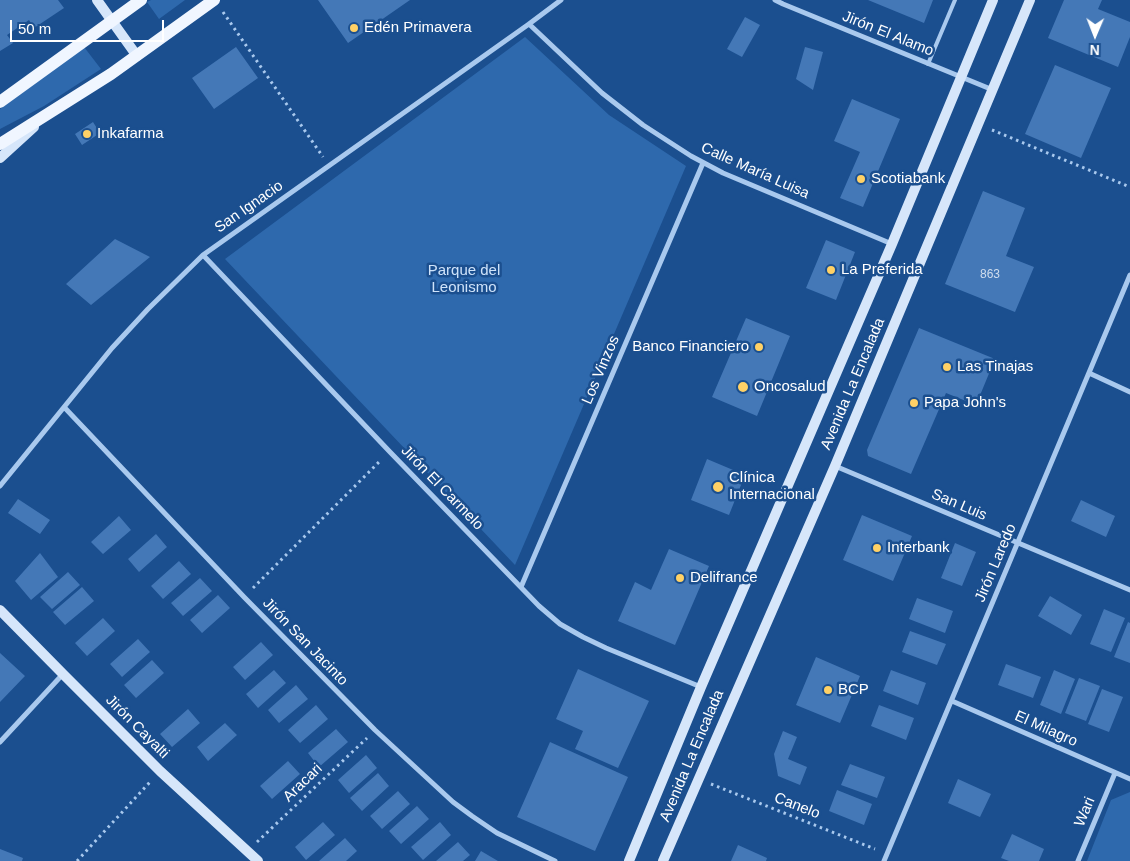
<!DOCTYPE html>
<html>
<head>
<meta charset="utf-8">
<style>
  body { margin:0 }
  #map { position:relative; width:1130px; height:861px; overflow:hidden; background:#1b4f8f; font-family:Arial,sans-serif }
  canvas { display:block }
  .north { position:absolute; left:1070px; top:10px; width:50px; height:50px; -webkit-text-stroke:4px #1b4f8f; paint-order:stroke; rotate:181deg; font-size:14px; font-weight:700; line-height:20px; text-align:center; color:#fff }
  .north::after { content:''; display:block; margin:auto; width:18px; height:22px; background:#fff; clip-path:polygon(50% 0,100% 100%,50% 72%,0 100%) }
  .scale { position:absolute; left:10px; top:20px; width:154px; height:22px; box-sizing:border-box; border:2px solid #fff; border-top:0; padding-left:6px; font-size:15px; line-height:18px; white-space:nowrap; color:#fff; -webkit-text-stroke:4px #1b4f8f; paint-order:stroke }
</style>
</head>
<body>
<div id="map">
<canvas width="1130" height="861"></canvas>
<div class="north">N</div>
<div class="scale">50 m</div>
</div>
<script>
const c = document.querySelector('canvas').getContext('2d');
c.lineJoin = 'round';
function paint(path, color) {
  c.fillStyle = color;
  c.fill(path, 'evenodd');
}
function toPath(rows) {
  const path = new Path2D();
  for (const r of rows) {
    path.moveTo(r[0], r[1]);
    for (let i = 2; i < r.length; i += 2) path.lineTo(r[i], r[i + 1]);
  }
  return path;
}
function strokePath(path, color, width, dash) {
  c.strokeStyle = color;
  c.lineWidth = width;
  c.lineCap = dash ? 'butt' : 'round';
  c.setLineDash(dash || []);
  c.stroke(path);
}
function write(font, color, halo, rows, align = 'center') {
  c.font = font + ' Arial,sans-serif';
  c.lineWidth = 5;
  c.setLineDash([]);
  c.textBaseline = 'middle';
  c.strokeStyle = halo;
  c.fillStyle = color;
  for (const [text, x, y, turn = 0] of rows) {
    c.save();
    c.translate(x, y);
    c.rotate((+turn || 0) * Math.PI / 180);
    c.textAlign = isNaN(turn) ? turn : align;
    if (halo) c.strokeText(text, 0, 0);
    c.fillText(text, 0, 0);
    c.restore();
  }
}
paint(toPath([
  [151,0,185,0,159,19,147,2],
  [525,37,609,115,686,166,515,565,225,259],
  [84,47,101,69,44,106,0,129,0,109],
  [1130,792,1130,861,1087,861,1111,800]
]), '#2e69ad');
paint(toPath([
  [0,0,58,0,64,8,34,28,29,20,7,35,13,43,0,51],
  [318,0,410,0,348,43],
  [868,0,933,0,924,23],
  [1064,0,1102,0,1098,9,1130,22,1130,37,1118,67,1048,38],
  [745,17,760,25,742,57,727,49],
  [236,47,258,78,214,109,192,78],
  [805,47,823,52,813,90,796,79],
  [1055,65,1111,88,1081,158,1025,134],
  [852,99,900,119,863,207,840,198,860,152,834,141],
  [93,122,100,133,82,145,75,134],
  [983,191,1025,208,1006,256,1034,267,1015,312,945,284],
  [115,239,150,257,91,305,66,284],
  [826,240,855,252,836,300,806,288],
  [746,318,790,336,757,416,712,397],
  [919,328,995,359,976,405,946,393,911,474,868,456,867,450],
  [707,459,745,475,729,515,691,500],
  [18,499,50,520,40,534,8,513],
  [1081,500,1115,516,1106,537,1071,521],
  [862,515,912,536,893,581,843,560],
  [119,516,131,530,103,554,91,542],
  [156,534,167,547,139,572,128,559],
  [955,543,976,552,962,586,941,578],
  [669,549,709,566,675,645,618,621,635,582,651,590],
  [40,553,58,577,31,600,15,581],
  [179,561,191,574,163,599,151,586],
  [68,572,80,585,52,609,40,597],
  [200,578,212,591,183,616,171,603],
  [82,587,94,601,65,625,53,612],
  [218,595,230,608,202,633,190,620],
  [1050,596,1082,615,1071,635,1038,616],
  [917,598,953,611,945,633,909,619],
  [1104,609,1125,618,1111,652,1090,644],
  [103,618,115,631,87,656,75,643],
  [1128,622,1130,623,1130,663,1114,657],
  [910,631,946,644,937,665,902,652],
  [138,639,150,652,122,677,110,664],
  [261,642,273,655,245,680,233,667],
  [0,653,25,676,0,702],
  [816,657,860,676,840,723,796,705],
  [152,660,164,673,136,698,124,685],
  [1006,664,1041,677,1033,698,998,685],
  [578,669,649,701,618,768,575,749,583,731,556,719],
  [274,670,286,683,258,708,246,694],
  [891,670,926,683,918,705,883,691],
  [1054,670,1075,679,1061,714,1040,705],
  [1079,678,1100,686,1086,721,1065,713],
  [296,685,308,699,279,723,268,710],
  [1102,689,1123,697,1109,732,1088,724],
  [316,705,328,719,300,743,288,730],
  [879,705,914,718,906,740,871,726],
  [188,709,200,723,172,747,160,734],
  [225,723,237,735,208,761,197,747],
  [336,729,348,742,319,767,308,753],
  [783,731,797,737,788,759,807,767,800,785,778,776,774,754],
  [550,742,628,777,595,851,517,817],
  [366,755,377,768,349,793,338,780],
  [288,761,300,774,272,799,260,786],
  [850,764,885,777,877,798,841,785],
  [378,773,389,786,362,811,350,798],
  [958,779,991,794,980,817,948,803],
  [837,790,872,804,864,825,829,811],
  [398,791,410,804,382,829,370,816],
  [417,806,429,819,401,844,389,831],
  [323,822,335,835,306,860,295,847],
  [440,822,451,835,423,860,411,847],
  [1012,834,1044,849,1039,861,1009,861,1001,858],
  [345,838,357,851,346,861,319,861],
  [458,842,470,855,463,861,436,861],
  [738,845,767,858,766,861,731,861],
  [0,849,23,858,22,861,0,861],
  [481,851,498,861,475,861]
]), '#4478b7');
strokePath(toPath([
  [223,12,323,157],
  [992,130,1130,187],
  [253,588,381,460],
  [711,784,875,849],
  [257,842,367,738],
  [77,861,150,782]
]), '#a9c9ee', 3, [2.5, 4]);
strokePath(toPath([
  [928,64,955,0]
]), '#a9c9ee', 4);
strokePath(toPath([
  [775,0,783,4,993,90],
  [529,24,602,93,643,125,691,156,723,173,892,244],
  [203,255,390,452,539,606,560,624,583,637,606,648,701,687],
  [1089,373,1130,392],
  [64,407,244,597,375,730,453,802,472,816,497,833,555,861],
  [835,466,1130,590],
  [0,486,112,348,148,309,203,255,529,24,561,0],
  [521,587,703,163],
  [952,701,1130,779],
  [0,742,63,674],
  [884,861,1130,275],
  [1078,861,1115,773]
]), '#a9c9ee', 5);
strokePath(toPath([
  [97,0,137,56],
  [0,158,34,127],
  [0,610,63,674,160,771,258,861],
  [629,861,701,687,892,244,993,0],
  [663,861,835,466,1030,0]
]), '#d6e6fa', 10);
strokePath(toPath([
  [0,102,141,0],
  [0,144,111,74,214,0]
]), '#f0f6ff', 12);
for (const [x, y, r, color] of [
  [354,28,5,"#ffd166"],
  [87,134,5,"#ffd166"],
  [861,179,5,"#ffd166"],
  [831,270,5,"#ffd166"],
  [759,347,5,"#ffd166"],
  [947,367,5,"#ffd166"],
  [743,387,6,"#ffd166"],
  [914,403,5,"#ffd166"],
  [718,487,6,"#ffd166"],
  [877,548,5,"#ffd166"],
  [680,578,5,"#ffd166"],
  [828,690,5,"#ffd166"]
]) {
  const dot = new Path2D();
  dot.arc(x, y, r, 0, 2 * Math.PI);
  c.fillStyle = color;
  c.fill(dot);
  strokePath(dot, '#1b4f8f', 2);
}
write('12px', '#d0dded', null, [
  ["863",990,275]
]);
write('15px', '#fff', '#1b4f8f', [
  ["Edén Primavera",364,28],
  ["Inkafarma",97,134],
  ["Scotiabank",871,179],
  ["La Preferida",841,270],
  ["Banco Financiero",749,347,"right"],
  ["Las Tinajas",957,367],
  ["Oncosalud",754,387],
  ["Papa John's",924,403],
  ["Clínica",729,478],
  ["Internacional",729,495],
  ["Interbank",887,548],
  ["Delifrance",690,578],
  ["BCP",838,690]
], 'left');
write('15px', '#fff', '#1b4f8f', [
  ["Jirón El Alamo",888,34,22],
  ["Calle María Luisa",755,171,24],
  ["San Ignacio",249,207,-35],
  ["Los Vinzos",601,370,-67],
  ["Avenida La Encalada",853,384,-67],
  ["Jirón El Carmelo",442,488,46],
  ["San Luis",959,505,23],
  ["Jirón Laredo",996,563,-67],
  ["Jirón San Jacinto",305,642,46],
  ["Jirón Cayalti",137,727,45],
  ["El Milagro",1046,729,24],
  ["Avenida La Encalada",692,756,-67],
  ["Aracari",303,783,-44],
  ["Canelo",797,806,21],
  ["Wari",1085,812,-67]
]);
write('15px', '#cfe3fa', '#1b4f8f', [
  ["Parque del",464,271],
  ["Leonismo",464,288]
]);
</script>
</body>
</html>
